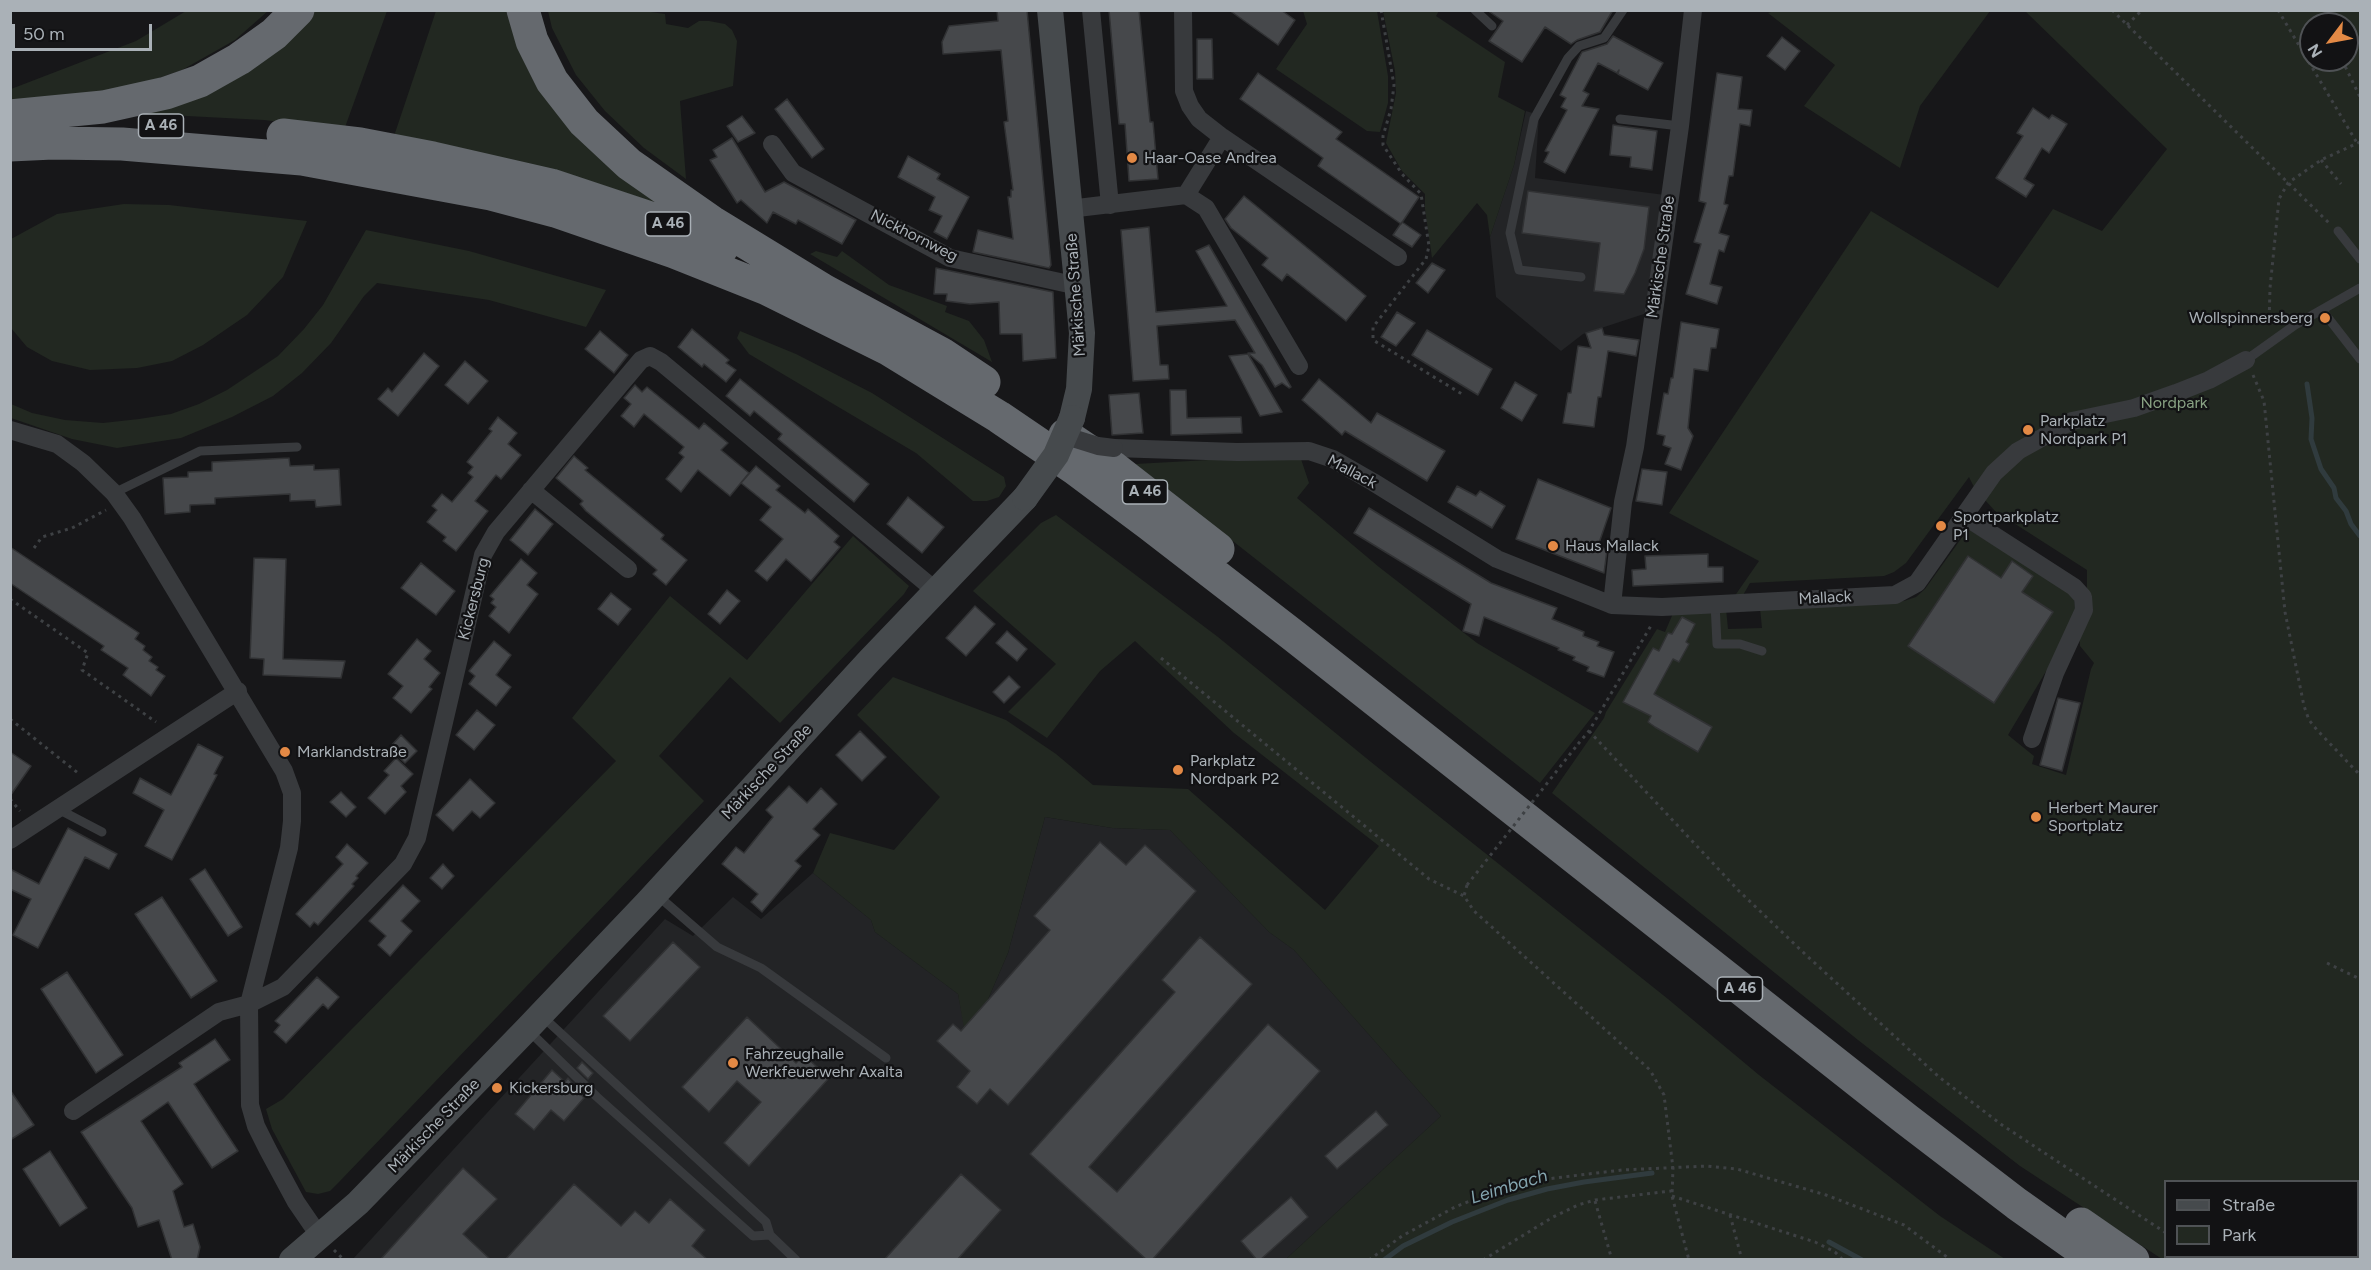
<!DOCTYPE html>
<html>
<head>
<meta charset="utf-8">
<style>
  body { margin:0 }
  #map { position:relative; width:2371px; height:1270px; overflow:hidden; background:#171719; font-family:Figtree,sans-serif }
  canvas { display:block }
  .frame { position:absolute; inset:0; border:12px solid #aab1b7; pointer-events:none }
  .legend { position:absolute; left:2164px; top:1180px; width:195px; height:78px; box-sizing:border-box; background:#121214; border:2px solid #4f5255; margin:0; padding:8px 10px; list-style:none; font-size:18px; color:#aab1b7 }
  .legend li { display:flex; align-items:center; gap:12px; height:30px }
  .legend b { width:30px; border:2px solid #4f5255 }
  .north { position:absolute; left:2299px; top:12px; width:60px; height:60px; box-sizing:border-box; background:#121214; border:2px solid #4f5255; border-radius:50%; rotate:238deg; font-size:16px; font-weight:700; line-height:24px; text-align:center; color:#aab1b7 }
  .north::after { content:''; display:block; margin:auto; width:21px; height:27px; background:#e38945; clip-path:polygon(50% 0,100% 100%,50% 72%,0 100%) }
  .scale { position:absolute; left:12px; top:24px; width:140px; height:27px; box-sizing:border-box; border:3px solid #aab1b7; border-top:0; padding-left:8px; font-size:18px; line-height:21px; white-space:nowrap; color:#aab1b7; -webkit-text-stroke:4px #121214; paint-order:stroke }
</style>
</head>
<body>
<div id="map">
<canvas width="2371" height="1270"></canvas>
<div class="frame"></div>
<ul class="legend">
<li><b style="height:8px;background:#464a4d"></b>Straße</li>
<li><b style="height:16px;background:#222821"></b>Park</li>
</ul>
<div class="north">N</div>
<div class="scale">50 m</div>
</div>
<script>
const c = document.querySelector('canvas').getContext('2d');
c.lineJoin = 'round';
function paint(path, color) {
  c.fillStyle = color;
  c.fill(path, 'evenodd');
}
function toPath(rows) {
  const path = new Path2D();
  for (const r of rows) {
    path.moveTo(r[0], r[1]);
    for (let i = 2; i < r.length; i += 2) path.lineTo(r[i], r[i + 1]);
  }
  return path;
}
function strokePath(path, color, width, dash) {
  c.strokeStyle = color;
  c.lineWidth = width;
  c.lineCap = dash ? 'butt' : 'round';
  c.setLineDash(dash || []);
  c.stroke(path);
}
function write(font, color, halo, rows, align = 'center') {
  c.font = font + ' Figtree,sans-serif';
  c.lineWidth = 4.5;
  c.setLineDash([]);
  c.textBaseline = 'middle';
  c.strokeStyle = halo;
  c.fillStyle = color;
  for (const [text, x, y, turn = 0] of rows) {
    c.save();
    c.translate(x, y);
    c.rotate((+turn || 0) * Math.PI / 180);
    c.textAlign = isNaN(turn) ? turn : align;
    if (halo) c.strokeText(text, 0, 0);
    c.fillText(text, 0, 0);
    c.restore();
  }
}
paint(toPath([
  [1526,111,1539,115,1535,178,1665,195,1650,312,1583,334,1561,351,1496,297,1490,237,1514,165],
  [1045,817,1112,828,1170,830,1269,932,1294,950,1441,1116,1286,1259,352,1260,665,919,693,936,733,897,761,919,813,873,871,920,875,932,958,994,965,1028,986,1004,1008,953]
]), '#232426');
paint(toPath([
  [186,11,268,11,235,40,182,70,98,99,11,102,11,89,136,41],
  [311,11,387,11,344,130,264,120,129,113],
  [436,11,512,11,514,23,689,219,392,142],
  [548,11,644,11,665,14,666,24,688,28,699,21,709,21,725,24,732,30,737,41,733,86,680,101,686,179,644,148,605,111,576,75,552,28],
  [1303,11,1377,11,1388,76,1388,103,1380,132,1367,131,1276,69,1307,24],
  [1383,11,1439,11,1436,16,1505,62,1498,97,1525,111,1514,165,1490,237,1487,215,1477,203,1432,258,1425,209,1425,194,1402,171,1386,143,1396,93,1395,71],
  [1774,11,1990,10,1990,11,1920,106,1900,168,1804,106,1835,65,1768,13],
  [2025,11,2360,11,2360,1259,2162,1259,2020,1166,1858,1040,1552,793,1604,718,1606,712,1657,629,1665,632,1674,611,1726,609,1728,629,1762,628,1760,608,1904,601,1916,597,1925,589,1968,529,2074,595,2076,621,2008,735,2034,756,2032,764,2066,775,2091,669,2094,663,2080,646,2079,633,2087,610,2087,570,1995,511,1975,489,1969,477,1906,563,1894,572,1884,576,1750,583,1742,597,1734,597,1759,561,1669,513,1871,211,1998,288,2053,209,2102,231,2167,149],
  [2311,24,2347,24,2347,60,2311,60],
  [2166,1182,2358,1182,2358,1256,2166,1256],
  [124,204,169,205,307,221,283,277,247,315,203,345,172,361,137,368,90,370,52,361,27,347,11,328,11,239,57,214],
  [366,230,469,251,606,290,586,327,489,300,377,283,364,296,331,343,302,373,273,396,232,417,181,438,117,448,72,439,11,418,11,404,32,413,65,420,103,423,139,419,171,414,199,404,227,390,278,356,304,329,323,305],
  [816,251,837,257,842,251,889,285,947,306,945,312,969,321,984,340,992,362,810,254],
  [740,331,796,354,872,393,1004,477,1006,486,999,497,987,501,973,501,916,453,749,354,737,338],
  [1245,458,1301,459,1309,483,1297,498,1379,567,1477,643,1595,713,1540,783,1135,464],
  [1056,515,1218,637,1371,762,1668,999,1759,1075,1940,1216,2005,1259,1286,1259,1441,1116,1294,950,1269,932,1170,830,1112,828,1045,817,1008,953,986,1004,964,1028,958,994,875,932,871,920,813,873,830,833,894,850,940,797,857,715,893,677,1006,720,1056,754,1093,785,1188,789,1325,910,1379,846,1234,733,1135,641,1100,671,1047,738,1008,712,1056,664,973,591,1041,523],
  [853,536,909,586,904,594,780,723,730,677,659,756,704,801,340,1181,330,1191,318,1194,306,1192,272,1129,266,1109,283,1099,616,761,572,718,670,596,747,660]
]), '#222821');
strokePath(toPath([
  [2307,384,2312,418,2311,439,2321,469,2334,488,2336,498,2346,511,2351,524,2360,536],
  [1829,1242,1862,1260],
  [1384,1260,1403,1246,1452,1222,1508,1200,1547,1189,1584,1182,1652,1173]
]), '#303b3e', 5);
const building = toPath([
  [997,10,1027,10,1051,265,1049,268,973,252,978,230,1013,239,1008,197,1011,197,1011,190,1013,190,1004,122,1008,121,1001,50,943,54,942,42,949,26,998,21,997,10],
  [1109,10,1139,10,1150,122,1153,122,1158,179,1129,181,1125,124,1119,124,1109,10],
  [1229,10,1281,10,1295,20,1278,45,1229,10],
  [1487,10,1613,10,1600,32,1577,40,1571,44,1545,27,1522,62,1489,41,1503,21,1487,10],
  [1613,36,1663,63,1648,90,1618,74,1619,70,1617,73,1598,63,1583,91,1589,94,1582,106,1599,109,1565,173,1544,162,1549,152,1545,151,1567,110,1561,107,1566,98,1560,95,1582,52,1607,44,1613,36],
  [1782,37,1800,51,1785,70,1767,56,1782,37],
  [1197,39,1212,39,1213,79,1197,79,1197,39],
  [1258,73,1342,132,1336,139,1419,197,1401,224,1318,166,1323,158,1240,99,1258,73],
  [1717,73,1742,77,1738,109,1752,110,1750,126,1740,124,1733,176,1729,176,1724,204,1728,205,1719,233,1729,236,1724,252,1719,250,1710,284,1722,287,1717,304,1686,294,1701,244,1694,242,1706,203,1699,201,1717,73],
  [787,99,824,149,812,158,775,109,787,99],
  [2033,108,2049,119,2052,115,2067,124,2049,153,2042,148,2024,179,2034,185,2026,197,1996,178,2023,136,2017,133,2033,108],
  [742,116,755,133,738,142,727,126,742,116],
  [1613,125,1657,131,1652,170,1630,167,1631,157,1610,155,1613,125],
  [732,138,765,192,784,182,856,220,842,244,798,220,796,224,773,212,767,223,741,200,737,203,710,160,717,157,713,150,732,138],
  [908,156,940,174,937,179,969,197,947,239,934,232,942,216,929,210,935,197,898,177,908,156],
  [1528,191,1649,207,1644,249,1635,273,1624,294,1594,291,1600,243,1522,233,1528,191],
  [1244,196,1366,296,1346,321,1287,274,1282,281,1262,265,1268,258,1231,228,1225,219,1244,196],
  [1402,222,1421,235,1412,247,1393,235,1402,222],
  [1149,227,1156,312,1227,306,1196,251,1209,245,1291,387,1289,388,1282,383,1275,387,1262,365,1248,353,1255,353,1235,320,1157,326,1160,365,1168,365,1169,379,1133,381,1121,230,1149,227],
  [1432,263,1445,270,1428,293,1416,283,1432,263],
  [936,268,1053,292,1056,358,1023,361,1022,334,1000,334,999,302,970,304,946,301,947,294,934,294,936,268],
  [1397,312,1415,323,1396,346,1381,337,1397,312],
  [1681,322,1719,329,1716,348,1711,348,1708,371,1694,369,1688,428,1693,436,1681,470,1665,464,1671,448,1663,445,1665,436,1657,434,1664,393,1668,394,1671,378,1673,378,1681,322],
  [1602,328,1604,335,1639,340,1636,356,1608,351,1601,397,1598,397,1594,427,1563,423,1568,393,1571,393,1578,346,1591,348,1586,333,1602,328],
  [692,329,729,360,726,363,736,370,726,382,704,364,702,367,678,347,692,329],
  [1427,330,1492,369,1478,395,1412,355,1427,330],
  [600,331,628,355,614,373,585,349,600,331],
  [424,353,439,366,398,416,378,399,388,388,392,392,424,353],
  [1248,354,1282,412,1260,416,1229,356,1248,354],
  [465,361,488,381,468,404,445,385,465,361],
  [740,379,869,484,854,502,778,439,782,434,754,411,750,416,726,396,740,379],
  [1319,379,1371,423,1377,413,1445,451,1427,481,1345,431,1342,435,1302,400,1319,379],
  [1515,382,1537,395,1522,421,1501,408,1515,382],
  [635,385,642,392,647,387,699,429,704,423,728,443,721,450,749,473,730,496,698,470,681,492,666,479,684,457,679,453,684,447,644,414,634,427,621,416,631,404,624,398,635,385],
  [1170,390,1186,390,1187,418,1241,417,1242,433,1171,435,1170,390],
  [1139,393,1143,433,1112,435,1109,395,1139,393],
  [498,417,517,433,508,444,521,455,501,479,496,475,475,501,488,511,456,551,443,541,446,537,427,522,437,510,432,506,442,494,452,502,473,477,468,473,473,467,467,462,492,431,489,429,498,417],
  [574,456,588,468,585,470,664,535,661,539,687,560,666,585,653,574,657,570,586,511,580,504,583,501,556,478,574,456],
  [289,458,290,466,314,465,314,470,339,469,341,505,316,507,315,500,290,501,290,494,215,498,215,504,190,505,190,512,165,514,163,478,188,477,188,472,212,471,212,462,289,458],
  [756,466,780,486,776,490,805,513,808,509,839,536,834,542,840,547,811,581,786,559,767,581,755,571,783,539,760,520,771,507,741,483,756,466],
  [1642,469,1667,472,1662,505,1636,501,1642,469],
  [1538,479,1611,508,1598,546,1607,550,1604,573,1516,539,1538,479],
  [1457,486,1476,496,1480,491,1505,506,1492,528,1448,502,1457,486],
  [908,497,944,527,922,553,887,524,908,497],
  [1369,508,1491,583,1557,608,1552,619,1584,632,1583,636,1599,642,1597,646,1614,652,1604,677,1587,671,1589,667,1573,660,1575,657,1558,650,1559,648,1484,617,1479,636,1463,631,1471,604,1354,533,1369,508],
  [535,509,553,524,528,555,510,540,535,509],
  [10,547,139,633,135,639,145,646,143,650,152,657,149,661,158,667,156,670,165,676,151,696,123,675,128,668,101,650,104,646,10,583,10,547],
  [1708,554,1708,567,1723,567,1723,582,1633,586,1632,570,1646,569,1645,556,1708,554],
  [1968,556,2001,578,2012,561,2033,576,2022,592,2053,612,1994,703,1908,646,1968,556],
  [254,558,286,559,283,659,345,661,341,678,263,675,264,659,250,658,254,558],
  [521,559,537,573,527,585,538,594,509,633,489,616,496,607,491,603,494,599,490,596,521,559],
  [421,563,455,591,436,615,401,588,421,563],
  [727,590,740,601,720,624,708,614,727,590],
  [611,593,631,609,618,625,598,609,611,593],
  [975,606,995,624,966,656,946,638,975,606],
  [1682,617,1695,624,1686,642,1689,644,1679,662,1673,659,1654,694,1712,727,1698,752,1655,727,1648,722,1651,716,1623,702,1653,648,1659,651,1668,633,1672,634,1682,617],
  [1007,631,1027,649,1017,661,996,643,1007,631],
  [417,639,431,651,424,659,440,673,429,687,432,689,411,713,393,698,403,686,388,674,417,639],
  [494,641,511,655,496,675,511,687,496,706,469,684,475,676,469,671,494,641],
  [1009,676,1020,687,1004,703,993,692,1009,676],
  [2058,698,2080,703,2062,771,2040,765,2058,698],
  [477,710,495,725,474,750,456,735,477,710],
  [860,731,886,757,862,781,836,755,860,731],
  [401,735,417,751,405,763,389,748,401,735],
  [198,744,223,757,214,774,217,775,172,860,145,846,164,810,133,793,140,778,171,795,198,744],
  [10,752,31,766,10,796,10,752],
  [396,758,413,774,401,786,406,792,385,814,368,798,389,775,384,771,396,758],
  [470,779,495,803,480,818,472,811,453,831,436,815,470,779],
  [789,786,807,803,821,788,837,804,813,829,820,835,795,861,801,866,762,912,751,902,758,894,722,864,736,847,744,853,773,817,766,810,789,786],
  [341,792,356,807,346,817,330,802,341,792],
  [68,828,117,854,109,869,85,857,38,948,13,935,31,899,10,889,10,869,39,884,68,828],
  [1100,842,1126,865,1145,845,1196,891,1008,1105,990,1089,977,1104,957,1087,970,1071,937,1041,953,1024,961,1031,1050,930,1034,916,1100,842],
  [347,844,368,863,356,876,358,878,352,884,354,886,318,925,314,922,310,927,296,914,343,864,336,857,347,844],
  [443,864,454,876,442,889,430,878,443,864],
  [205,869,242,927,228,936,190,879,205,869],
  [403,885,420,901,401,921,412,931,390,956,378,945,386,936,369,921,403,885],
  [162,897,217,981,191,998,135,914,162,897],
  [1200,937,1252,984,1089,1167,1117,1192,1268,1024,1320,1071,1152,1260,1147,1260,1030,1154,1175,992,1162,980,1200,937],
  [673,942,700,967,630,1041,603,1016,673,942],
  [67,972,123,1055,96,1073,41,989,67,972],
  [317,977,339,997,328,1009,323,1004,286,1043,274,1032,280,1025,275,1021,317,977],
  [747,1017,796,1063,804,1055,829,1078,749,1166,724,1143,761,1102,737,1081,709,1112,682,1087,747,1017],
  [215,1039,230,1060,194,1084,238,1151,212,1168,168,1102,141,1121,183,1184,173,1191,184,1227,193,1224,200,1247,197,1260,172,1260,159,1220,138,1227,132,1208,81,1132,182,1067,179,1063,215,1039],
  [582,1062,593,1073,588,1079,577,1068,582,1062],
  [552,1070,565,1082,568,1078,584,1098,564,1121,551,1110,534,1130,515,1114,552,1070],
  [10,1090,34,1125,10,1140,10,1090],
  [1376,1111,1388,1125,1337,1169,1325,1156,1376,1111],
  [50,1151,87,1208,60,1226,23,1169,50,1151],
  [463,1168,497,1199,463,1234,491,1260,380,1260,463,1168],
  [961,1174,1001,1210,957,1260,884,1260,961,1174],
  [574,1184,621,1226,635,1211,649,1223,670,1199,705,1230,692,1246,708,1260,505,1260,574,1184],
  [1291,1197,1308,1217,1260,1260,1257,1260,1241,1241,1291,1197]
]);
paint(building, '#46484b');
strokePath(building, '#313234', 1.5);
strokePath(toPath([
  [1381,10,1394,85,1391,109,1383,136,1383,145,1402,174,1421,194,1429,246,1426,259,1373,327,1373,340,1462,394],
  [2112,10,2329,223],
  [2278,10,2357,143],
  [2328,10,2332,24],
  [2127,25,2142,10],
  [2342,60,2360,97],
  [2321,160,2341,184],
  [2269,325,2270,288,2279,199,2288,183,2321,160,2360,142],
  [2253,375,2264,401,2285,612,2304,706,2309,720,2317,730,2360,775],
  [34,548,42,537,72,528,106,510],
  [10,599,88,653,82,670,156,722],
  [1161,658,1429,879,1464,896],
  [10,719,78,773],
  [1589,731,1739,891,1806,955,1939,1077,2002,1125,2166,1233],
  [1578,744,1589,731,1652,624],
  [10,799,20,811],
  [1467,885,1464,896,1474,911,1650,1070,1664,1095,1673,1168,1672,1196,1689,1260],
  [2327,963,2360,979],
  [1672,1196,1815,1242,1835,1252,1843,1260],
  [1595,1201,1612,1260],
  [1730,1215,1742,1260],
  [334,1250,344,1260],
  [2200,1256,2205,1260],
  [1369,1260,1402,1236,1455,1207,1507,1186,1538,1180,1622,1170,1707,1166,1737,1169,1826,1195,1904,1225,1951,1260],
  [1483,1260,1553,1217,1578,1205,1595,1200,1671,1191]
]), '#3e4144', 3, [3, 4.5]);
strokePath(toPath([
  [1475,10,1492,26],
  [1620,119,1680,126],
  [2338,231,2360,259],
  [1581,277,1519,270,1510,233,1534,119,1568,58,1579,46,1604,38,1623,10],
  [2322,310,2360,359],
  [2246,360,2295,325,2360,288],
  [114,493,200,451,297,447],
  [1715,603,1717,644,1740,644,1762,651],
  [58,809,102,832],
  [657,895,717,947,761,968,886,1058],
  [543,1017,766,1222,770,1235,796,1260],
  [529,1031,597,1097,753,1236,770,1235]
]), '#383a3d', 9);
strokePath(toPath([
  [1091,10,1110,205],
  [1183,10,1184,91,1190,106,1199,119,1222,137,1186,195],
  [1222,137,1398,257],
  [772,144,793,173,950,258,1078,286],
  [1069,209,1186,195,1206,208,1299,366],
  [10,430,57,444,83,463,114,493,132,518,284,771,292,793,292,821,289,848,249,1004,250,1105,256,1126,268,1150,296,1202,320,1237],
  [1114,448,1237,452,1309,451,1333,459,1373,482,1497,559,1612,605,1662,607,1895,595,1917,583,1994,473,2018,451,2072,421,2134,408,2176,393,2209,380,2246,360],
  [531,490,628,569],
  [1964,516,2074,587,2083,597,2084,610,2055,673,2032,739],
  [1612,605,1623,502,1635,447,1680,126,1693,10],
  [10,840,238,691],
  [73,1111,219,1012,249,1004,283,987,403,864,417,838,483,555,496,532,641,360,650,356,661,362,936,591]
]), '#383a3d', 18);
strokePath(toPath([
  [1050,10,1082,333,1079,389,1072,418],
  [292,1260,358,1203,527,1029,647,903,870,660,1025,498]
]), '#464a4d', 26);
strokePath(toPath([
  [523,10,532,41,552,81,584,122,629,164,712,222,825,291,942,354,984,382],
  [10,116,103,107,166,93,200,81,239,59,274,34,298,10],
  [283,135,360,144,433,158,551,185,692,232,722,248],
  [10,145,53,143,122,144,302,159,491,194,555,211,674,252,767,289,888,349,999,417,1074,468,1149,524,1294,636,1906,1119,2017,1204,2096,1260],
  [1065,435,1114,468,1218,549],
  [2081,1224,2133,1260]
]), '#65696e', 33);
strokePath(toPath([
  [1467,885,1578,744]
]), '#3e4144', 3, [3, 4.5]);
strokePath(toPath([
  [1066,436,1098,446,1114,448]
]), '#383a3d', 18);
strokePath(toPath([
  [1025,498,1056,455,1072,418]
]), '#464a4d', 26);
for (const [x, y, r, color] of [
  [1132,158,6,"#e38945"],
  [2325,318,6,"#e38945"],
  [2028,430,6,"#e38945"],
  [1941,526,6,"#e38945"],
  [1553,546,6,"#e38945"],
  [285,752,6,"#e38945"],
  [1178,770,6,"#e38945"],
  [2036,817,6,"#e38945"],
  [733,1063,6,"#e38945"],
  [497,1088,6,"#e38945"]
]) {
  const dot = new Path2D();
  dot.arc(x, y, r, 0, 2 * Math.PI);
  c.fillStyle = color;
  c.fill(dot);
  strokePath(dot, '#121214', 2);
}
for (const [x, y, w] of [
  [161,126,45],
  [668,224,45],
  [1145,492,45],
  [1740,989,45]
]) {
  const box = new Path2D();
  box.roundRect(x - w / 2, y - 12, w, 24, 4.5);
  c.fillStyle = '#121214';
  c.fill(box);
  strokePath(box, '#aab1b7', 1.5);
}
write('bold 15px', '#aab1b7', null, [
  ["A 46",161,126],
  ["A 46",668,224],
  ["A 46",1145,492],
  ["A 46",1740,989]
]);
write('16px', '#aab1b7', '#121214', [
  ["Haar-Oase Andrea",1144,158],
  ["Wollspinnersberg",2313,318,"right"],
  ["Parkplatz",2040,421],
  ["Nordpark P1",2040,439],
  ["Sportparkplatz",1953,517],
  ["P1",1953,535],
  ["Haus Mallack",1565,546],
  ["Marklandstraße",297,752],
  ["Parkplatz",1190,761],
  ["Nordpark P2",1190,779],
  ["Herbert Maurer",2048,808],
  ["Sportplatz",2048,826],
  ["Fahrzeughalle",745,1054],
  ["Werkfeuerwehr Axalta",745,1072],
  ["Kickersburg",509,1088]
], 'left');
write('16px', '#aab1b7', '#121214', [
  ["Nickhornweg",914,236,27],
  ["Märkische Straße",1661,257,-82],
  ["Märkische Straße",1076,295,-94],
  ["Mallack",1352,472,28],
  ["Mallack",1825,598,-3],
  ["Kickersburg",474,599,-76],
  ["Märkische Straße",767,772,-47],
  ["Märkische Straße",434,1126,-46]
]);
write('16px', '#88a183', '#121214', [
  ["Nordpark",2174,403]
]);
write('italic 18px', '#84a5af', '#121214', [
  ["Leimbach",1509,1187,-17]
]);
</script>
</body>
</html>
